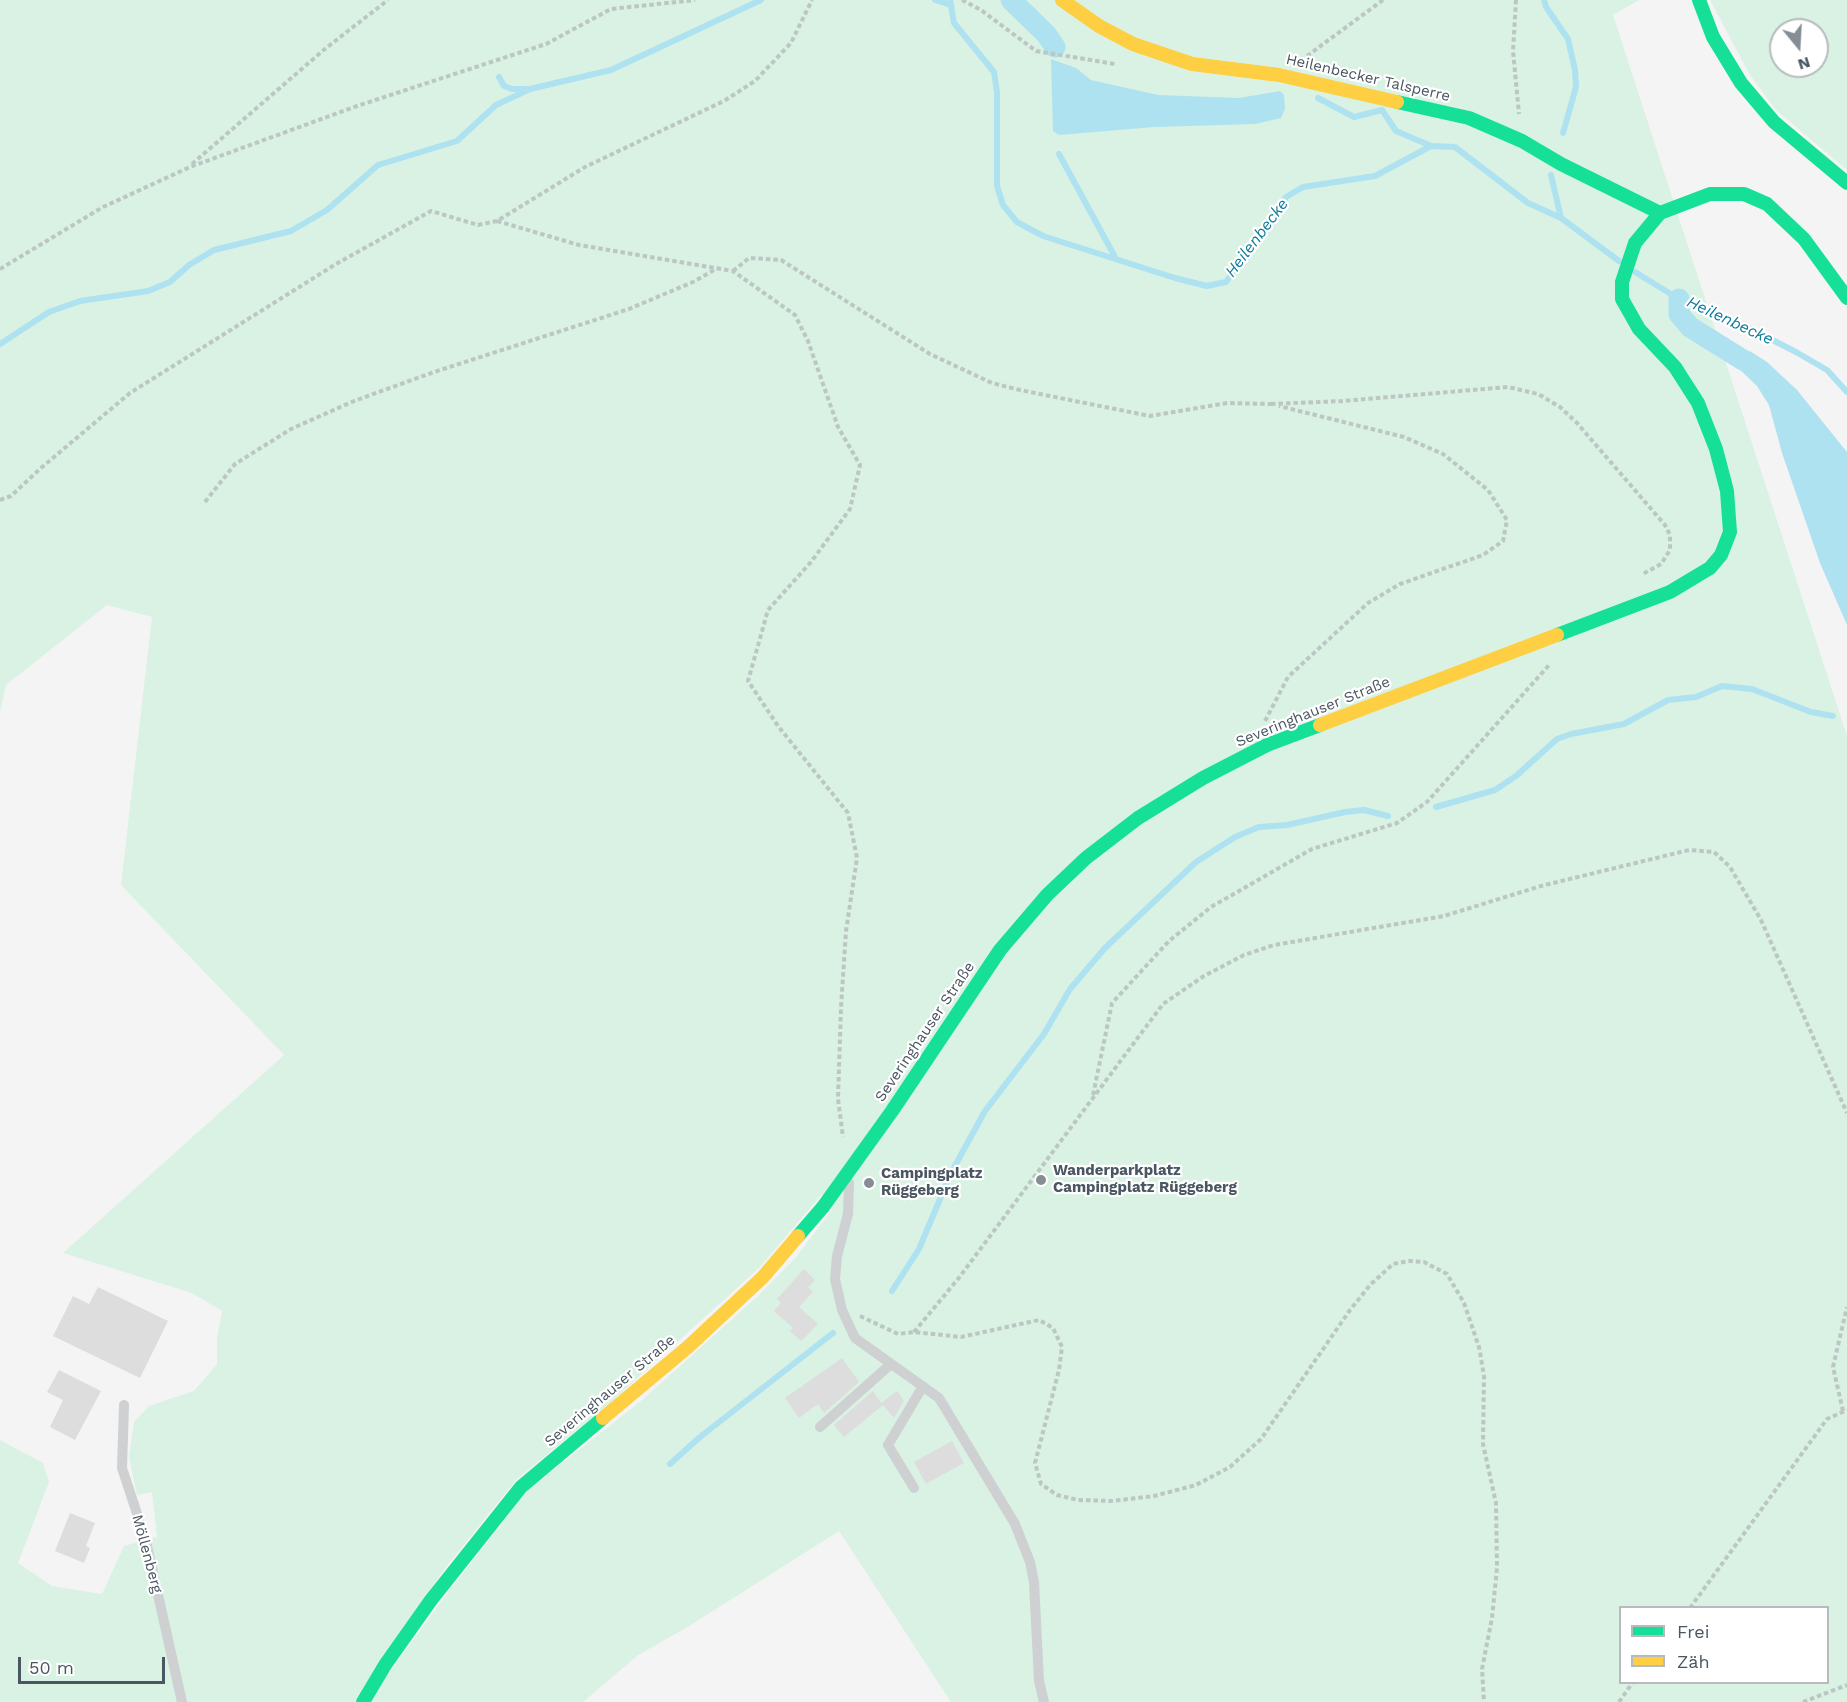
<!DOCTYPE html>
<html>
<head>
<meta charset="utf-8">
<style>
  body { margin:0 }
  #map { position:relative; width:1847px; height:1702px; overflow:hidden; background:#f4f4f4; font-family:"Work Sans",sans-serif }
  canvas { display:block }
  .legend { position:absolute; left:1619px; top:1606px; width:210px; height:78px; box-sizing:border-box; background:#fff; border:2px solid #b7bbc0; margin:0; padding:8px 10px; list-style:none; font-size:18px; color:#4a5661 }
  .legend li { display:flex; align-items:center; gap:12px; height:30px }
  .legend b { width:30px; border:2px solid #b7bbc0 }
  .north { position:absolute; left:1769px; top:18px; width:60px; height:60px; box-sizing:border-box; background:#fff; border:2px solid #b7bbc0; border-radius:50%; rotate:162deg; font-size:16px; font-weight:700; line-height:24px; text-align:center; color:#4a5661 }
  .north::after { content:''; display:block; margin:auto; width:21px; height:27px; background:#868d94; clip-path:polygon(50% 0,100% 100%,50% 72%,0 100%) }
  .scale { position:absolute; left:18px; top:1657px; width:147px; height:27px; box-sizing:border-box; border:3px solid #4a5661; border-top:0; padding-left:8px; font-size:18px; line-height:21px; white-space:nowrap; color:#4a5661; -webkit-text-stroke:4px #fff; paint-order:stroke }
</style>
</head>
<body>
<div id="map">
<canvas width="1847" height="1702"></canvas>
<ul class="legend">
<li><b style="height:8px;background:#16e098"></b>Frei</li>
<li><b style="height:8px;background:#ffcf43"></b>Zäh</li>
</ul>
<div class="north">N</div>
<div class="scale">50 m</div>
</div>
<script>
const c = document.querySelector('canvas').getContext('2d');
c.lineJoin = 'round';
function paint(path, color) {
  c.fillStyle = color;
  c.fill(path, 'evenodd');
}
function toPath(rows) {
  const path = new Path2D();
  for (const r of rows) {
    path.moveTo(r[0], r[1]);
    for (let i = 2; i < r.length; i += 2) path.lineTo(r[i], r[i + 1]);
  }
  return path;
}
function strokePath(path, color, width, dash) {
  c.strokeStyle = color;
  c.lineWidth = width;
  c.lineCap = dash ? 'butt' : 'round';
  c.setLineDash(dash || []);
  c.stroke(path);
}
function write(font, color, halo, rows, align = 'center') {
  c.font = font + ' "Work Sans",sans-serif';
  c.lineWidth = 4.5;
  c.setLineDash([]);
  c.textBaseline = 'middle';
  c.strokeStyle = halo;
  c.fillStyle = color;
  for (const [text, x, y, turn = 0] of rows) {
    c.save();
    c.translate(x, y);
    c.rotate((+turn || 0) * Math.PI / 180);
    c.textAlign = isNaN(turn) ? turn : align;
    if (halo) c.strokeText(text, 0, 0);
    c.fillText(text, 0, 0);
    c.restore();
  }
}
paint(toPath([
  [0,0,1639,0,1613,15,1847,736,1847,1702,951,1702,839,1531,686,1628,638,1655,583,1702,372,1702,386,1677,449,1591,528,1490,641,1401,759,1295,796,1257,832,1210,822,1194,759,1268,611,1402,516,1480,446,1567,380,1659,355,1702,0,1702,0,1440,43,1463,49,1482,18,1563,52,1586,102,1594,124,1546,157,1537,152,1492,137,1495,129,1457,134,1422,149,1406,194,1391,217,1364,217,1338,222,1311,192,1293,63,1253,284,1055,121,885,152,617,107,605,6,685,0,712],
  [1620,1608,1828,1608,1828,1682,1620,1682],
  [1710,0,1847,0,1847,170,1776,110,1750,75],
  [1781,30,1817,30,1817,66,1781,66]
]), '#d9f2e3');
paint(toPath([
  [1051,59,1076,68,1091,80,1158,95,1239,98,1280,91,1284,95,1285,109,1281,118,1255,124,1154,127,1059,135,1053,131],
  [1750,351,1767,362,1797,390,1847,452,1847,625,1820,563,1782,453,1769,405,1757,386,1737,367]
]), '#aee2f0');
strokePath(toPath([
  [935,0,951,5],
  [950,0,954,23,994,72,997,92,997,186,1003,205,1017,222,1043,236,1175,278,1207,286,1226,282,1286,197,1303,187,1375,176,1431,146,1455,147,1528,203,1561,218,1619,261],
  [1544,0,1546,7,1568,39,1575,70,1576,87,1563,133],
  [499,77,504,86,512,89,526,89],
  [1318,98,1354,117,1382,110,1396,131,1431,146],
  [1059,154,1115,257],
  [1551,175,1561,218],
  [1635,272,1679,299,1751,329,1796,352,1827,370,1847,392],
  [0,344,49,312,80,301,148,291,170,282,189,265,214,250,291,231,327,210,378,165,457,141,496,105,530,89,611,70,761,0],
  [1436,807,1495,790,1516,776,1557,739,1571,734,1624,724,1668,700,1696,697,1722,686,1752,689,1811,712,1833,716],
  [892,1291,919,1249,951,1173,985,1111,1044,1034,1070,989,1105,948,1196,862,1235,837,1259,827,1287,825,1345,812,1364,810,1388,816],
  [670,1464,700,1437,833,1333]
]), '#aee2f0', 6);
strokePath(toPath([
  [1011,0,1046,34,1055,47],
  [1679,299,1679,314,1690,327,1743,360]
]), '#aee2f0', 21);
paint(toPath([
  [804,1269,815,1280,808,1287,813,1292,799,1307,818,1324,801,1341,790,1331,793,1328,774,1311,781,1303,777,1299],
  [98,1287,168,1321,140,1378,53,1336,73,1296,89,1304],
  [842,1358,859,1382,824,1413,818,1404,799,1418,785,1398],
  [59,1370,101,1391,75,1440,50,1427,63,1400,47,1392],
  [873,1391,881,1403,897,1391,904,1401,894,1418,883,1405,844,1437,834,1425],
  [952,1441,964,1463,926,1484,914,1462],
  [70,1513,95,1523,86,1546,90,1548,84,1563,55,1551]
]), '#ddddde');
strokePath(toPath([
  [962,0,981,10,1036,51,1115,64],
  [1516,0,1513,51,1519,114],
  [1307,56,1383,0],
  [192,164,326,48,388,0],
  [497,221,579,245,733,271,795,315,808,341,838,427,860,465,850,509,811,562,768,610,748,681,778,726,848,813,857,858,846,931,841,1007,838,1099,843,1137],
  [0,269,103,207,190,167,357,106,546,44,611,9,695,0],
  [733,271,749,258,781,260,930,354,992,383,1020,390,1150,416,1227,403,1271,404],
  [1271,404,1343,401,1508,387,1538,394,1560,407,1577,423,1665,525,1670,535,1670,550,1661,564,1643,574],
  [0,500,11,496,41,468,130,393,336,264,431,211,478,225,497,221,585,167,724,101,755,81,791,43,812,0],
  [205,502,235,464,291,429,354,401,434,372,629,309,693,282,716,269],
  [1265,721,1288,677,1368,603,1400,584,1483,555,1503,541,1507,520,1488,490,1443,454,1404,437,1279,406],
  [1093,1095,1112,1003,1169,941,1211,907,1312,849,1397,823,1427,802,1550,664],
  [860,1316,898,1334,914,1332,961,1337,1039,1320,1053,1328,1062,1347,1059,1370,1035,1463,1041,1484,1057,1495,1078,1500,1112,1501,1154,1496,1196,1485,1230,1467,1261,1439,1350,1310,1371,1284,1393,1264,1409,1261,1424,1262,1447,1274,1464,1303,1479,1347,1484,1376,1483,1444,1496,1503,1497,1568,1492,1618,1482,1669,1484,1702],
  [914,1332,958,1279,1163,1004,1204,976,1244,955,1274,945,1444,916,1541,886,1689,850,1714,852,1730,867,1761,920,1847,1113],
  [1843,1411,1833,1367,1847,1307],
  [1690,1608,1827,1419,1847,1410],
  [1619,1702,1633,1682],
  [1803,1702,1847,1685]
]), '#bcc7c4', 4, [4.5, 3]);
strokePath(toPath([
  [849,1183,848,1214,837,1256,835,1279,842,1310,855,1338,939,1398,1015,1524,1030,1562,1034,1582,1039,1681,1044,1702],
  [124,1405,122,1468,146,1541,182,1702],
  [820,1427,891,1364],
  [914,1488,888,1445,923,1386]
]), '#ced0d2', 10);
strokePath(toPath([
  [1699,0,1713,37,1741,83,1774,122,1847,183],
  [1397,102,1469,118,1522,141,1561,164,1660,213],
  [1557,635,1670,592,1710,568,1721,555,1730,532,1727,491,1716,449,1698,403,1675,367,1639,329,1622,299,1622,282,1635,243,1660,213,1710,194,1744,194,1767,204,1804,239,1847,298],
  [798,1236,823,1207,892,1111,1000,950,1047,895,1086,858,1138,818,1203,778,1267,745,1320,725],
  [363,1702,385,1665,431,1600,521,1487,603,1418]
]), '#16e098', 14);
strokePath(toPath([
  [1062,0,1099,26,1133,44,1192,64,1279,75,1397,102],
  [1320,725,1557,635],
  [603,1418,688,1347,763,1277,798,1236]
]), '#ffcf43', 14);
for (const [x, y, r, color] of [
  [1041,1180,6,"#868d94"],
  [869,1183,6,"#868d94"]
]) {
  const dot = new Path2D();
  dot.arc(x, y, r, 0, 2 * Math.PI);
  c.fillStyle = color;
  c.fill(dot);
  strokePath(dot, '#fff', 2);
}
write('15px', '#4a5661', '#fff', [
  ["Heilenbecker Talsperre",1368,78,13],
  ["Severinghauser Straße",1313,712,-22],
  ["Severinghauser Straße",925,1032,-56],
  ["Severinghauser Straße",610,1391,-40],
  ["Möllenberg",147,1554,75]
]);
write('bold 15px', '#4a5661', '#fff', [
  ["Wanderparkplatz",1053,1171],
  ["Campingplatz Rüggeberg",1053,1188],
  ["Campingplatz",881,1174],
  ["Rüggeberg",881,1191]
], 'left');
write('italic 16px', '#0c7c9b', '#fff', [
  ["Heilenbecke",1257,238,-53],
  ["Heilenbecke",1730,321,25]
]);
</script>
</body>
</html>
